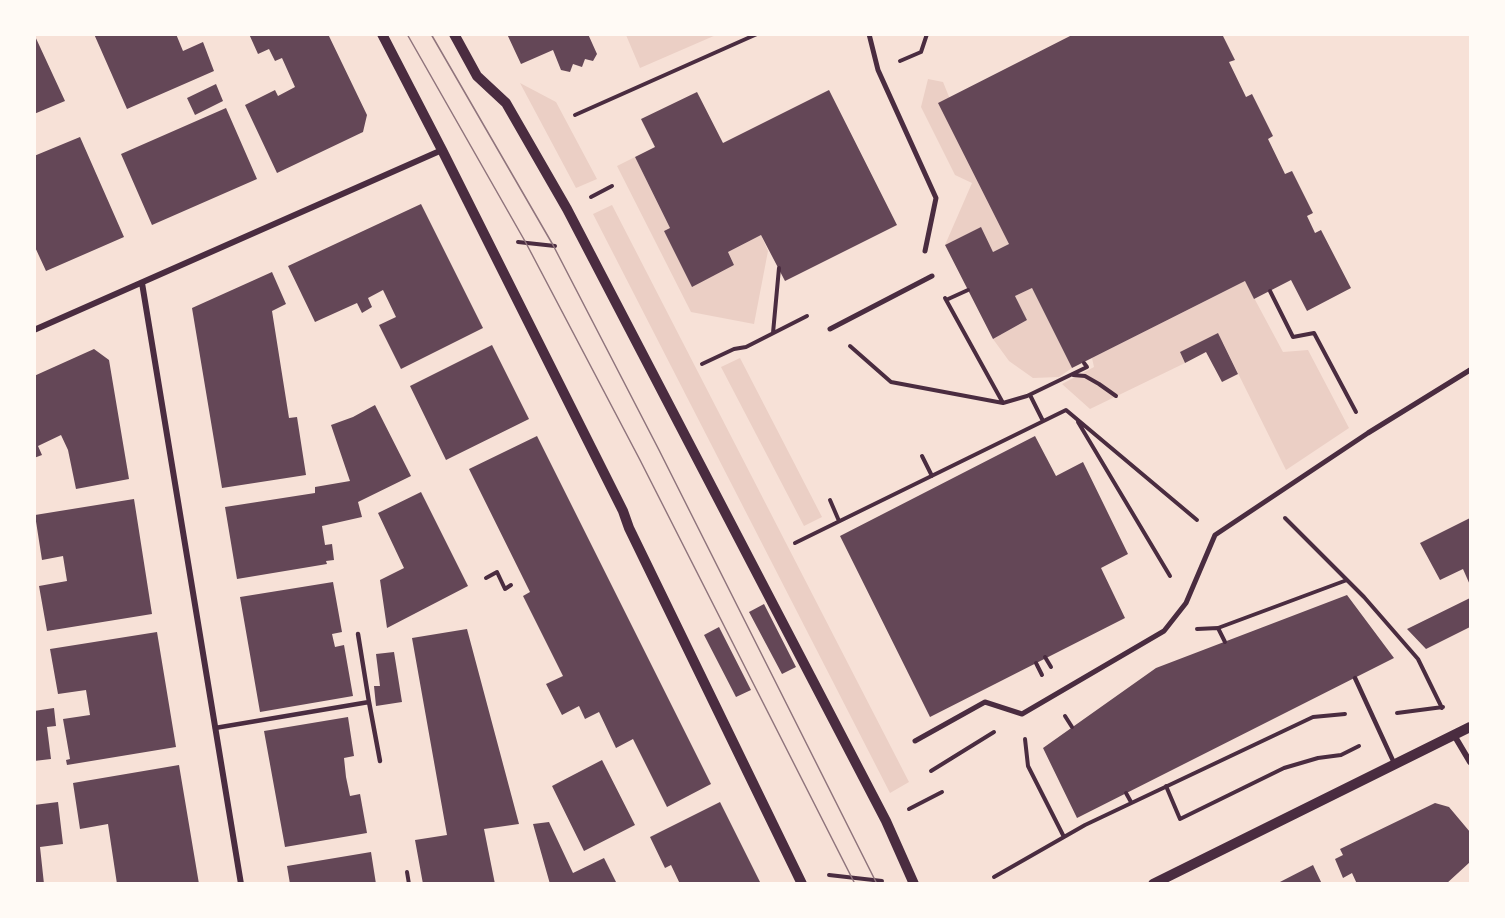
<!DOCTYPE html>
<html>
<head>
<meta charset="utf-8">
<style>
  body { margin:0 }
  #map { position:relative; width:1505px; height:918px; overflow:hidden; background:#f7e1d7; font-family:"Space Grotesk",sans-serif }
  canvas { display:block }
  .frame { position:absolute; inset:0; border:36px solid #fffaf5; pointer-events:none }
</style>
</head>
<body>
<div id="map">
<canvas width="1505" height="918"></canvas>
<div class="frame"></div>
</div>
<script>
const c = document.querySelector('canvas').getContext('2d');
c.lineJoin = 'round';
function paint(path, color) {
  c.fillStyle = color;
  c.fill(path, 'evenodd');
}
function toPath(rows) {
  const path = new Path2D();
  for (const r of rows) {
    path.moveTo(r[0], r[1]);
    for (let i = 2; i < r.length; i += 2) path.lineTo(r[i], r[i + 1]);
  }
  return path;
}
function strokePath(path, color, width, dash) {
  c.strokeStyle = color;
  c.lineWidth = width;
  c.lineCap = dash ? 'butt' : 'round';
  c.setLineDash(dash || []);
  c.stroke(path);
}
paint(toPath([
  [626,35,625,35,716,35,640,68],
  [928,79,943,82,1009,244,993,252,980,228,945,245,972,183,955,175,921,107],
  [520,83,556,102,597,179,576,188],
  [635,157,670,228,665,231,692,286,734,265,728,252,761,235,768,251,754,324,691,312,617,166],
  [612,205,909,782,890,793,593,214],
  [1245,281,1283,352,1308,350,1349,428,1286,470,1223,343,1180,352,1185,363,1090,409,1062,384,1094,367,1092,358],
  [1032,288,1072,368,1059,377,1033,378,1009,361,993,339,1027,320,1015,296],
  [740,358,822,517,804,526,721,367]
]), '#ebcfc5');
paint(toPath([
  [34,34,65,101,34,114],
  [94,34,176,34,183,51,203,42,214,71,127,109],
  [249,34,328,34,367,115,363,132,277,173,245,105,275,90,278,96,295,87,282,58,275,61,269,49,258,54],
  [507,34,588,34,597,54,593,61,585,59,582,67,573,64,570,72,561,70,553,50,521,64],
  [1074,34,1222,34,1235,60,1229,62,1246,97,1252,94,1273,136,1268,139,1285,174,1292,171,1313,213,1307,216,1315,233,1321,230,1351,288,1307,311,1291,280,1254,299,1245,281,1072,368,1032,288,1015,296,1027,320,993,339,945,245,981,227,993,252,1009,244,938,103],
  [216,84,223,101,195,115,187,98],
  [829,90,897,225,785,281,761,235,728,252,734,265,692,287,664,231,670,228,635,157,655,147,641,119,697,92,723,143],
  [226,108,257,179,152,225,121,154],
  [80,137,124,237,46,271,34,245,34,156],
  [421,204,483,328,401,369,379,325,396,317,383,290,368,298,372,307,362,313,357,303,315,322,288,266],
  [272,272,286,304,272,311,289,418,297,417,306,475,222,488,192,308],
  [1218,333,1238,374,1222,382,1206,352,1185,363,1180,352],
  [492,345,529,419,446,460,410,386],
  [94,349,109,360,129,479,76,489,68,450,61,435,38,446,42,455,34,458,34,376],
  [375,405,411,476,358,502,362,517,322,526,325,545,332,544,334,560,326,561,327,564,237,579,225,507,315,493,315,487,350,481,331,425,353,417],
  [537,436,711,784,667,807,633,739,616,748,599,712,585,719,579,706,562,715,546,684,563,676,523,596,530,592,469,469],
  [1035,436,1056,476,1083,462,1128,554,1101,568,1125,618,930,717,840,536],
  [421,492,468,586,387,628,380,580,404,568,378,513],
  [134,499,152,614,47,631,39,586,67,581,63,556,42,560,35,515],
  [1470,518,1470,585,1463,569,1440,580,1420,543],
  [333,582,342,632,332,634,335,647,344,645,353,696,260,712,240,597],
  [1347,595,1394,658,1077,818,1043,748,1156,668],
  [1470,598,1470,627,1426,649,1407,629],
  [764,604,796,667,782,674,749,612],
  [719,627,751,690,736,697,704,635],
  [467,629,519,824,484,829,495,884,423,884,415,840,447,835,412,638],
  [157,632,176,747,67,765,66,760,70,759,63,719,90,715,86,690,58,694,50,649],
  [394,652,402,702,376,706,374,686,380,686,376,654],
  [54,708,56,726,47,727,51,759,34,761,34,711],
  [348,717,354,756,344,758,346,777,350,796,360,794,367,833,285,847,264,731],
  [602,760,635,825,584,851,552,786],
  [179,765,199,884,117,884,108,824,80,829,73,783],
  [58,802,63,844,40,847,44,884,34,884,34,805],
  [720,802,761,884,680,884,671,865,665,868,650,837],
  [1435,803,1449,807,1470,832,1470,862,1446,884,1357,884,1352,873,1343,878,1335,859,1343,855,1340,849],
  [549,822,573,873,604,858,617,884,550,884,533,824],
  [371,852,376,884,290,884,287,866],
  [1313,865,1322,884,1276,884]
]), '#644757');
strokePath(toPath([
  [900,61,921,52,927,34],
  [575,115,757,34],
  [591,197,612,186],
  [518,242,555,246],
  [1270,291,1293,337,1314,333,1356,412],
  [945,298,1003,403],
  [946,300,968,290],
  [773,333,779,268],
  [850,346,891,382,1003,403,1027,396,1087,367,1084,363],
  [702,364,734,349,746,347,807,316],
  [1073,375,1085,376,1099,384,1116,396],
  [1030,395,1043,421],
  [1078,422,1170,576],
  [922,456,932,476],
  [830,500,839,521],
  [1285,518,1364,597,1418,659,1442,708],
  [795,543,1066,410,1197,520],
  [486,578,497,572,505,589,511,585],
  [1218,628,1347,580],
  [1197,629,1218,628,1225,642],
  [1045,657,1051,667],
  [1036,663,1042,675],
  [1397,713,1443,707],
  [1065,716,1072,727],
  [1025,739,1028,766,1064,837],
  [931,771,994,732],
  [1166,786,1180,819,1284,768,1318,758,1341,755,1359,746],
  [1126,793,1131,802],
  [909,809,942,792],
  [407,872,409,884],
  [829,875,882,881],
  [994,877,1085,825,1313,717,1345,714]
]), '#4a2c40', 4);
strokePath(toPath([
  [1355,678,1395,765],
  [369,702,380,761],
  [215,728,369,702,358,634]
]), '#4a2c40', 4.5);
strokePath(toPath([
  [869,34,878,70,936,198,925,251],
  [830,329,932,276],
  [915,741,985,702,1022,714,1164,631,1186,603,1215,535,1368,433,1470,370]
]), '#4a2c40', 5);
strokePath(toPath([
  [142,283,241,884],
  [34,330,442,150],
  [1454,735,1470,762]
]), '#4a2c40', 6);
strokePath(toPath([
  [382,34,442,150,623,511,629,528,802,884],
  [454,34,477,76,506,103,567,209,886,821,914,884],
  [1153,884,1470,727]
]), '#4a2c40', 10);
strokePath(toPath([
  [407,34,526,243,640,460,855,884],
  [431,34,553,245,659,450,877,884]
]), '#8f747c', 1.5);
</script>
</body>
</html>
